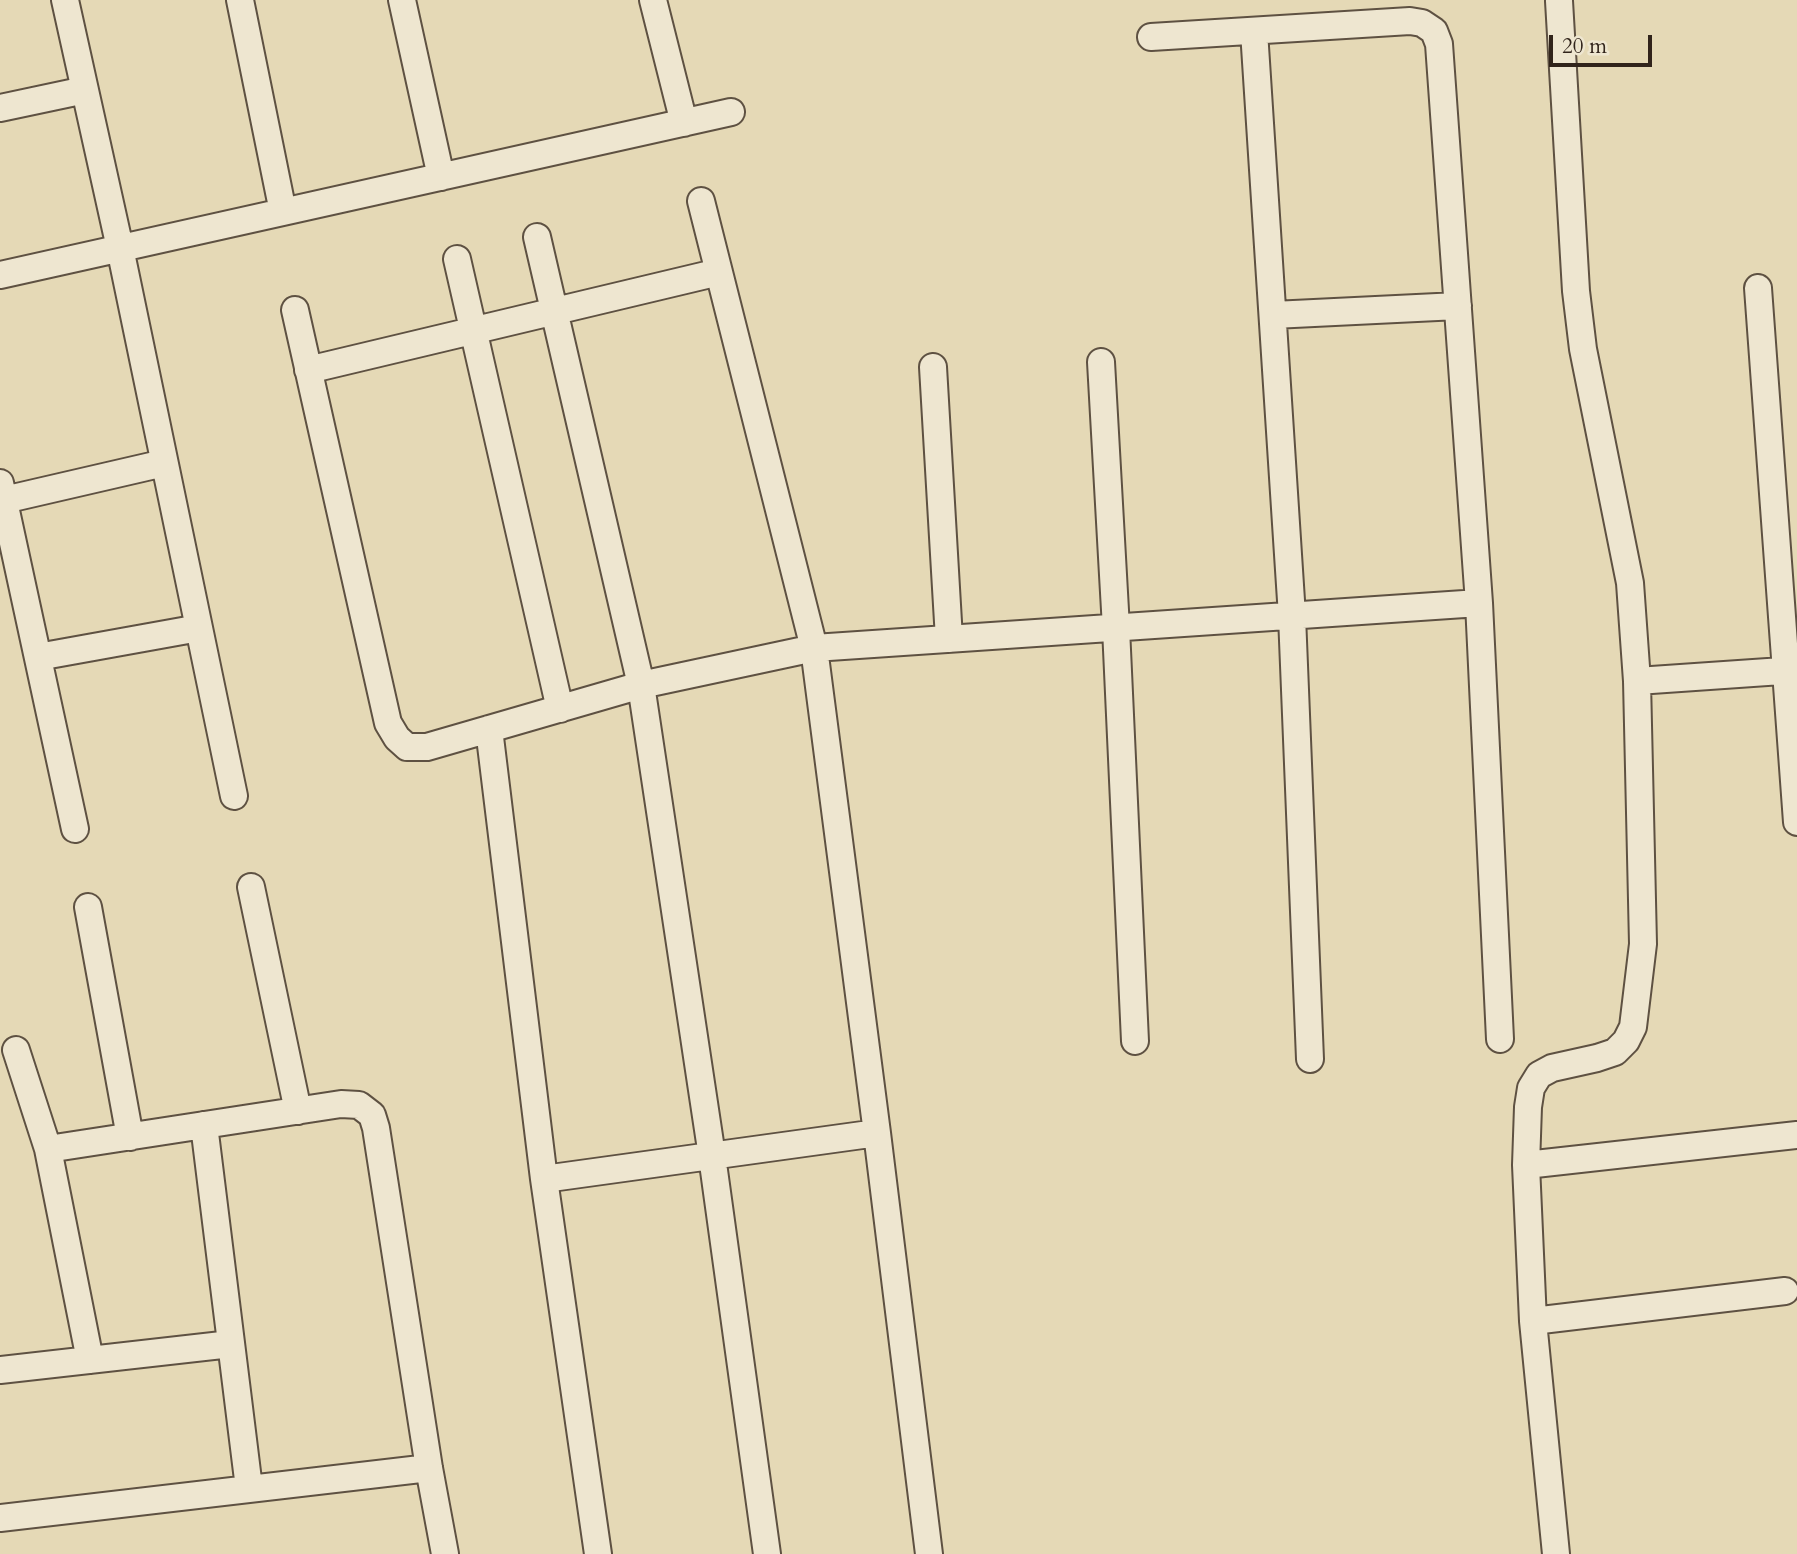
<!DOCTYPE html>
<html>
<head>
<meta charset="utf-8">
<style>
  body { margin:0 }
  #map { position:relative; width:1797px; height:1554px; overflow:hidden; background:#e5d9b6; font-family:Cardo,serif }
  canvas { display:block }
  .scale { position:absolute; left:1549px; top:35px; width:103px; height:32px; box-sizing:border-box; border:4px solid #31241b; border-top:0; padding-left:9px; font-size:21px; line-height:24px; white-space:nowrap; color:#31241b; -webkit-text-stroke:5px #eee6d0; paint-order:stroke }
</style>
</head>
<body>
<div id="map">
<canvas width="1797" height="1554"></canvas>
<div class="scale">20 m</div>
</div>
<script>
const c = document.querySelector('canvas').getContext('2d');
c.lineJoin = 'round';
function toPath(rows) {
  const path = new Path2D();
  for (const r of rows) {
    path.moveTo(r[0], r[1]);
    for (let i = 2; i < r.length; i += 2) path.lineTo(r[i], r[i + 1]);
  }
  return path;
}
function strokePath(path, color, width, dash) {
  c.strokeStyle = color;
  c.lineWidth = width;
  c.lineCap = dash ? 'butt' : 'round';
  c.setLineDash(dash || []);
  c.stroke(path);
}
const street = toPath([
  [65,0,120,248,234,796],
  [240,0,283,212],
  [402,0,441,177],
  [653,0,684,123],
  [1254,31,1292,616,1310,1059],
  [1151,37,1410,21,1422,23,1434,31,1439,44,1479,603,1500,1039],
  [0,108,85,90],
  [701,201,814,648,877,1133,929,1554],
  [537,237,641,685,712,1156,767,1554],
  [457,259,560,709],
  [0,275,731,112],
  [1758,288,1797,822],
  [295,310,388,723,397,738,407,747,427,747,641,685,814,648,1479,603],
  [1273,315,1458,306],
  [1101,362,1116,628,1135,1041],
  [933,367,949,639],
  [308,370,719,272],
  [0,483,75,829],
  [4,500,164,463],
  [38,657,199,628],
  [1637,681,1797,670],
  [489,729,544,1179,598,1554],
  [251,887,298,1111],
  [88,907,130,1137],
  [16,1050,48,1149,90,1360],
  [204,1125,249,1488],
  [48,1149,341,1104,359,1105,372,1115,376,1128,429,1468,445,1554],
  [1526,1165,1797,1135],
  [544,1179,877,1133],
  [1533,1321,1785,1291],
  [0,1370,231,1344],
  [0,1518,429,1468],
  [1556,1554,1533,1321,1526,1165,1528,1107,1531,1088,1539,1075,1552,1068,1597,1058,1615,1052,1626,1041,1633,1027,1643,944,1637,681,1630,583,1583,349,1576,291,1559,1]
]);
strokePath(street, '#5e5142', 30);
strokePath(street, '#eee6d0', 26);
</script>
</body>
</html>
